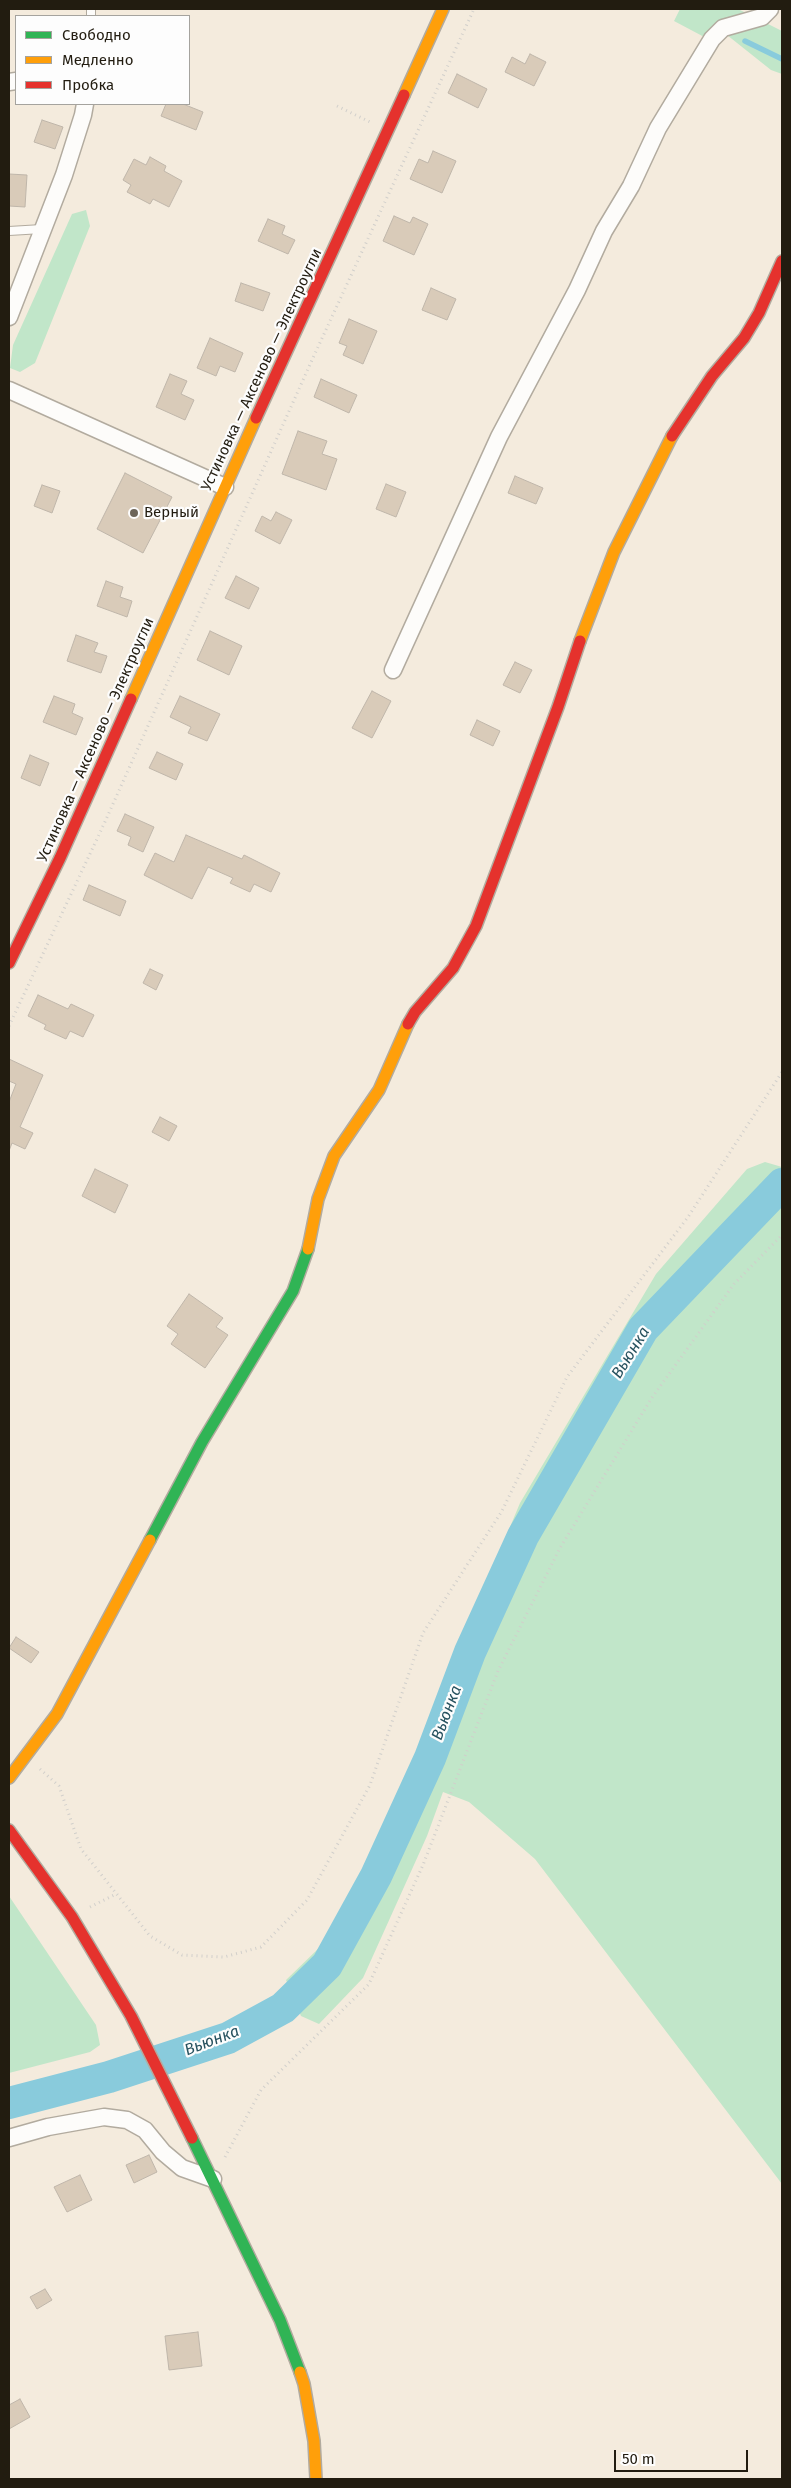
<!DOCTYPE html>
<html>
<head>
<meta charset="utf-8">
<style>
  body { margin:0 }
  #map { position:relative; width:791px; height:2488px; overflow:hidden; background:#f4ebdd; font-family:"Fira Sans",sans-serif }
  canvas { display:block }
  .frame { position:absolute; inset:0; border:10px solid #221c10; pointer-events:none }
  .legend { position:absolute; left:15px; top:15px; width:175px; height:90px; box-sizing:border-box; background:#fdfdfd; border:1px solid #a5a39e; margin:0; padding:6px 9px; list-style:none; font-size:15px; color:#221c10 }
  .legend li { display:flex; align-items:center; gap:10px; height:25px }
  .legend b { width:25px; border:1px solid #a5a39e }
  .scale { position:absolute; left:614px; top:2450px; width:134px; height:22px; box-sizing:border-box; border:2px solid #221c10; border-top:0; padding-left:6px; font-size:15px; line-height:18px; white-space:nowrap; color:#221c10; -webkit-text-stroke:4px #fdfdfd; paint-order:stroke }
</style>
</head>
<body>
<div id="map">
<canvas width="791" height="2488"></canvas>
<div class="frame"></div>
<ul class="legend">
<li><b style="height:6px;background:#30b455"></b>Свободно</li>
<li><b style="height:6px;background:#ff9f0a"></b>Медленно</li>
<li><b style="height:6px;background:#e5322d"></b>Пробка</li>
</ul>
<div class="scale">50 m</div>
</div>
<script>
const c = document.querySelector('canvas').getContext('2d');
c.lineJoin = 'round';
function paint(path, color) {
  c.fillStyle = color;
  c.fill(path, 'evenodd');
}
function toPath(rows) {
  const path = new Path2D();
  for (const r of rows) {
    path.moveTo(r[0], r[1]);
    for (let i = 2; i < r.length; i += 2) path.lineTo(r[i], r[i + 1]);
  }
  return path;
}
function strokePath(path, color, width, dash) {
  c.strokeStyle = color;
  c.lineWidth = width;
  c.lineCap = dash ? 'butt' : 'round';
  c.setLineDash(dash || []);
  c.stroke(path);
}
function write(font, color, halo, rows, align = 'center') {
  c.font = font + ' "Fira Sans",sans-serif';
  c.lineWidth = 4.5;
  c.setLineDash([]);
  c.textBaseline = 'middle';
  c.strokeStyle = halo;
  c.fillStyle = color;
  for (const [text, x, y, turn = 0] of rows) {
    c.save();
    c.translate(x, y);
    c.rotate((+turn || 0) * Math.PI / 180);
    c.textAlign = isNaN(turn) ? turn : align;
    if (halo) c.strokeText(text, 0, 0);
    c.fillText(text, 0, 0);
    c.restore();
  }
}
paint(toPath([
  [680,9,738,9,782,31,782,74,771,70,727,35,708,39,674,21],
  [86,210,90,226,35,363,20,372,10,368,13,345,72,214],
  [765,1162,782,1167,782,2184,535,1859,469,1802,443,1792,427,1836,363,1978,319,2024,301,2016,286,1980,322,1945,371,1860,520,1503,656,1274,747,1169],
  [9,1896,96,2025,100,2045,90,2052,9,2073]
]), '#c1e6c9');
strokePath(toPath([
  [745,41,782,59]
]), '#89cbdc', 5.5);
strokePath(toPath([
  [9,2103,109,2077,228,2038,283,2008,327,1965,376,1876,430,1758,470,1652,523,1536,643,1329,782,1184]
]), '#89cbdc', 32);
const building = toPath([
  [530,54,546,62,534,86,505,72,512,57,525,64,530,54],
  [457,74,487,89,478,108,448,93,457,74],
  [166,104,183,104,203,112,196,130,161,116,166,104],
  [42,120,63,127,55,149,34,142,42,120],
  [433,151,456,161,442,193,410,179,419,159,428,163,433,151],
  [150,157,166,166,164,171,182,181,169,207,153,199,150,204,127,192,131,185,123,180,134,159,146,165,150,157],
  [9,174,27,175,25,207,9,206,9,174],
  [394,216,410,223,413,217,428,224,414,255,383,241,394,216],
  [268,219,285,226,282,234,295,240,288,254,258,241,268,219],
  [241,283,270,293,263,311,235,301,241,283],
  [431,288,456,299,447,320,422,310,431,288],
  [349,319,377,331,363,364,343,355,347,346,339,343,349,319],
  [210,338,243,353,235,372,220,366,216,376,197,368,210,338],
  [170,374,187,381,181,394,194,400,185,420,156,407,170,374],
  [321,379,357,395,349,413,314,397,321,379],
  [298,431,327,441,322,454,337,459,326,490,282,474,298,431],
  [125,473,172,497,143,553,97,529,125,473],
  [515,476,543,488,536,504,508,493,515,476],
  [386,484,406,492,396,517,376,509,386,484],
  [42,485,60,491,52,513,34,506,42,485],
  [276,512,292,520,280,544,255,531,262,516,271,521,276,512],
  [236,576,259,588,249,609,225,598,236,576],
  [106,581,123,587,120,597,132,601,127,617,97,606,106,581],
  [210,631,242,646,229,675,197,660,210,631],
  [76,635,98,643,94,652,107,656,101,673,67,661,76,635],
  [515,662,532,670,520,693,503,685,515,662],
  [372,691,391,701,372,738,352,728,372,691],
  [54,696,75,704,72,713,83,718,76,735,43,722,54,696],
  [180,696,220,714,207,741,188,733,191,727,170,717,180,696],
  [477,720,500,731,493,746,470,735,477,720],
  [157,752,183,764,176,780,149,768,157,752],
  [30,755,49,763,40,786,21,778,30,755],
  [125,814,154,827,143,852,128,845,131,837,117,831,125,814],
  [186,835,242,859,244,855,280,873,271,892,254,884,250,892,230,883,233,878,208,867,192,899,144,875,155,853,174,862,186,835],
  [89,885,126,901,120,916,83,900,89,885],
  [150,969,163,975,156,990,143,983,150,969],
  [38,995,68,1009,71,1004,94,1015,83,1037,70,1031,66,1039,44,1029,46,1025,28,1016,38,995],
  [9,1059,43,1075,20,1127,33,1133,25,1149,12,1143,9,1151,9,1102,16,1084,9,1081,9,1059],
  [160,1117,177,1126,169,1141,152,1132,160,1117],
  [95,1169,128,1185,115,1213,82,1196,95,1169],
  [189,1294,223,1318,216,1327,228,1335,205,1368,171,1344,178,1334,167,1326,189,1294],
  [16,1637,39,1652,31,1663,9,1648,16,1637],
  [149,2155,157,2172,134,2183,126,2165,149,2155],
  [80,2175,92,2200,67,2212,54,2187,80,2175],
  [45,2289,52,2300,37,2309,30,2297,45,2289],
  [198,2332,202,2366,169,2370,165,2336,198,2332],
  [20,2399,30,2417,9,2429,9,2405,20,2399]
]);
paint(building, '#d9cbb9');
strokePath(building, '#bfb6aa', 1);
const lane = toPath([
  [91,16,91,9],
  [9,231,42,229]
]);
const street = toPath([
  [9,82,16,81],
  [9,317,64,175,83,115,85,104],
  [9,390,225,487],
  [393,670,499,437,577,290,604,231,631,186,658,128,712,39,723,28,762,17,770,9],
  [9,2138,48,2127,104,2117,127,2120,145,2130,163,2152,182,2168,213,2179]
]);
const fast = toPath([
  [150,1540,202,1442,293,1291,308,1249],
  [192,2138,280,2320,300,2372]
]);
const slow = toPath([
  [404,95,443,9],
  [580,641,614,552,672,436],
  [131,699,256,418],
  [308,1249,318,1199,334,1156,379,1090,408,1024],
  [9,1778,57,1714,150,1540],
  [300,2372,304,2384,314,2441,316,2479]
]);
const jam = toPath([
  [256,418,404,95],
  [672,436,712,376,744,338,759,313,782,261],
  [9,963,60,858,131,699],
  [408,1024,415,1012,453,968,476,926,558,707,580,641],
  [9,1830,72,1917,131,2016,192,2138]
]);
strokePath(lane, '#b2ab9f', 10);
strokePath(street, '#b2ab9f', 19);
strokePath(fast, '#b2ab9f', 14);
strokePath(slow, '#b2ab9f', 14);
strokePath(jam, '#b2ab9f', 14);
strokePath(toPath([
  [337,106,370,122],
  [9,1026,104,824,312,360,474,9],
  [40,1769,59,1786,81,1849,150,1936,182,1955,224,1957,261,1947,307,1900,370,1785,423,1633,502,1511,567,1377,688,1217,782,1072],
  [90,1907,116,1894],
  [225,2157,261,2090,369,1984,423,1865,498,1671,560,1548,651,1399,734,1284,782,1235]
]), '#d1cfcb', 3, [1, 4]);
strokePath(lane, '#fdfcfa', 8);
strokePath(street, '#fdfcfa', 16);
strokePath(fast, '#30b455', 11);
strokePath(slow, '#ff9f0a', 11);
strokePath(jam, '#e5322d', 11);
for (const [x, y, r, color] of [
  [134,513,5,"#6c6458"]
]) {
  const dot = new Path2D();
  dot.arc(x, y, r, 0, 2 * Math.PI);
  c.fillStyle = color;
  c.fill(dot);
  strokePath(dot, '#fdfdfd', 2);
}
write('15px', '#221c10', '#fdfdfd', [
  ["Устиновка — Аксеново — Электроугли",262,370,-65],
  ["Устиновка — Аксеново — Электроугли",96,740,-66]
]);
write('15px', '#221c10', '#fdfdfd', [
  ["Верный",144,513]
], 'left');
write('italic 16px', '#27525f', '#fdfdfd', [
  ["Вьюнка",631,1353,-58],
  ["Вьюнка",447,1713,-69],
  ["Вьюнка",212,2041,-21]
]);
</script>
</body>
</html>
